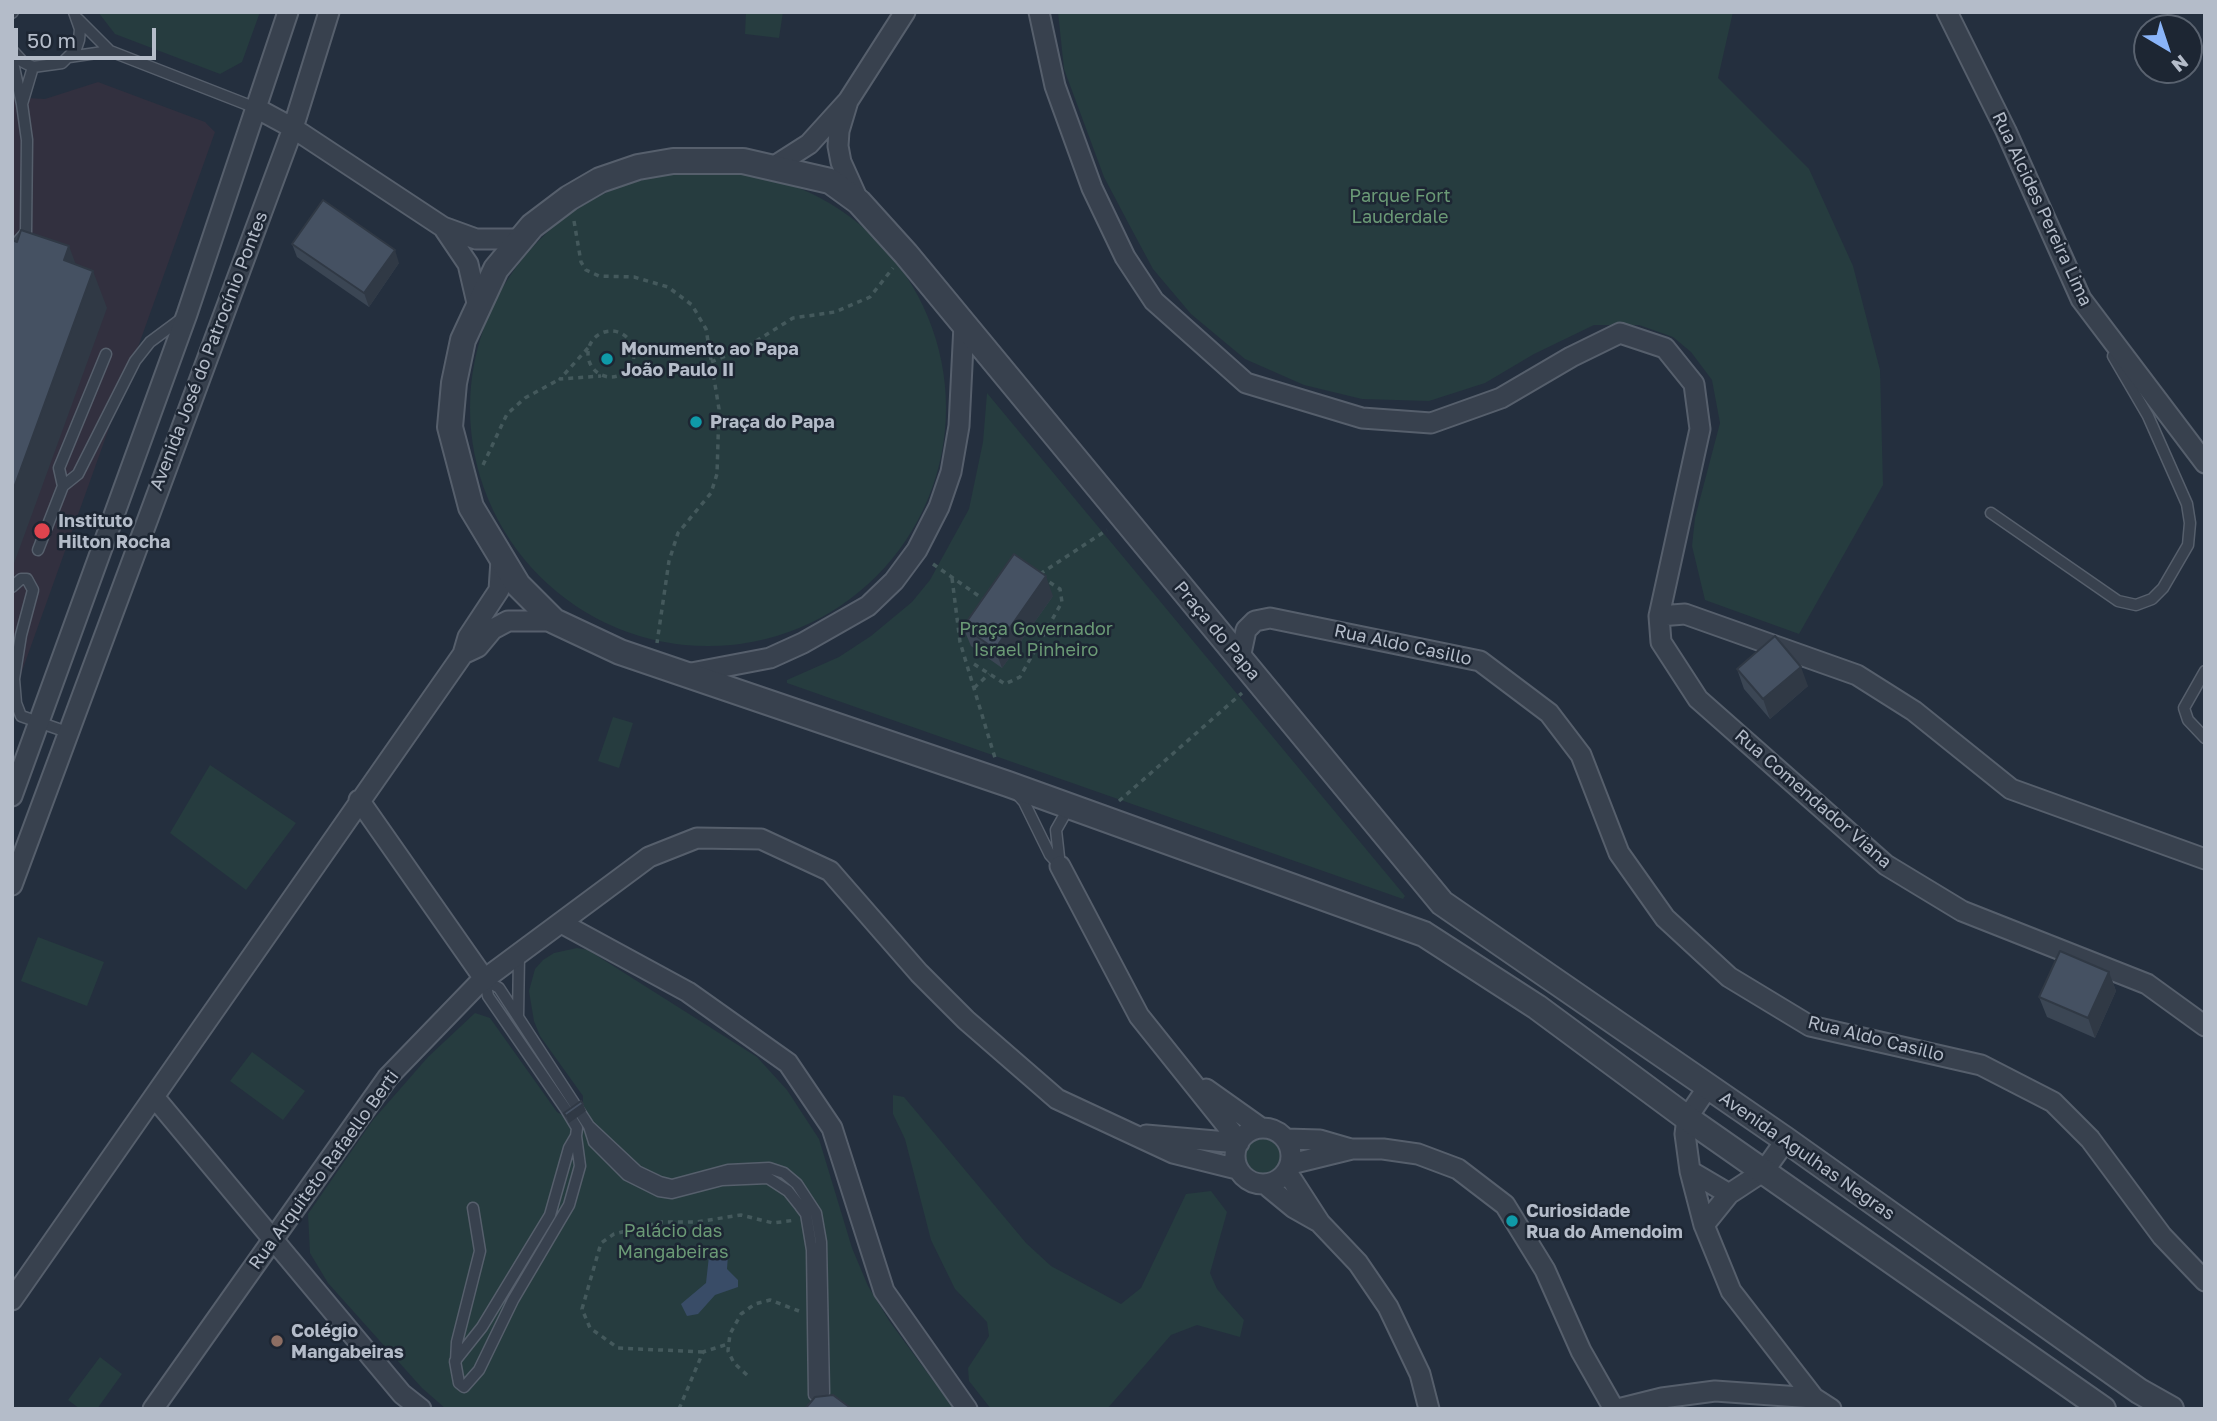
<!DOCTYPE html>
<html>
<head>
<meta charset="utf-8">
<style>
  body { margin:0 }
  #map { position:relative; width:2217px; height:1421px; overflow:hidden; background:#242f3e; font-family:"Golos Text",sans-serif }
  canvas { display:block }
  .frame { position:absolute; inset:0; border:14px solid #b4bcc9; pointer-events:none }
  .north { position:absolute; left:2133px; top:14px; width:70px; height:70px; box-sizing:border-box; background:#1d2633; border:2px solid #59626f; border-radius:50%; rotate:141deg; font-size:19px; font-weight:700; line-height:28px; text-align:center; color:#b4bcc9 }
  .north::after { content:''; display:block; margin:auto; width:24px; height:32px; background:#8ab4f8; clip-path:polygon(50% 0,100% 100%,50% 72%,0 100%) }
  .scale { position:absolute; left:14px; top:28px; width:142px; height:32px; box-sizing:border-box; border:4px solid #b4bcc9; border-top:0; padding-left:9px; font-size:21px; line-height:24px; white-space:nowrap; color:#b4bcc9; -webkit-text-stroke:5px #1d2633; paint-order:stroke }
</style>
</head>
<body>
<div id="map">
<canvas width="2217" height="1421"></canvas>
<div class="frame"></div>
<div class="north">N</div>
<div class="scale">50 m</div>
</div>
<script>
const c = document.querySelector('canvas').getContext('2d');
c.lineJoin = 'round';
function paint(path, color) {
  c.fillStyle = color;
  c.fill(path, 'evenodd');
}
function toPath(rows) {
  const path = new Path2D();
  for (const r of rows) {
    if (r.length === 3) {
      path.moveTo(r[0] + r[2], r[1]);
      path.arc(r[0], r[1], r[2], 0, 2 * Math.PI);
      continue;
    }
    path.moveTo(r[0], r[1]);
    for (let i = 2; i < r.length; i += 2) path.lineTo(r[i], r[i + 1]);
  }
  return path;
}
function strokePath(path, color, width, dash) {
  c.strokeStyle = color;
  c.lineWidth = width;
  c.lineCap = dash ? 'butt' : 'round';
  c.setLineDash(dash || []);
  c.stroke(path);
}
function write(font, color, halo, rows, align = 'center') {
  c.font = font + ' "Golos Text",sans-serif';
  c.lineWidth = 5;
  c.setLineDash([]);
  c.textBaseline = 'middle';
  c.strokeStyle = halo;
  c.fillStyle = color;
  for (const [text, x, y, turn = 0] of rows) {
    c.save();
    c.translate(x, y);
    c.rotate((+turn || 0) * Math.PI / 180);
    c.textAlign = isNaN(turn) ? turn : align;
    if (halo) c.strokeText(text, 0, 0);
    c.fillText(text, 0, 0);
    c.restore();
  }
}
paint(toPath([
  [98,82,205,122,215,132,12,699,12,97,45,99]
]), '#32303f');
paint(toPath([
  [98,12,260,12,242,62,220,74,115,34],
  [746,12,783,12,779,38,745,34],
  [1058,12,1733,12,1718,78,1809,169,1853,266,1880,370,1883,485,1799,634,1705,600,1692,546,1695,518,1720,423,1712,380,1691,352,1673,337,1639,325,1594,325,1534,354,1485,383,1429,401,1362,399,1304,385,1245,359,1191,314,1153,269,1132,230,1104,177,1064,69],
  [708,408,238],
  [987,393,1405,896,1403,899,787,683,787,680,839,657,871,636,912,602,930,580,969,509,983,442],
  [613,717,633,723,619,768,598,761],
  [210,765,296,823,246,890,170,833],
  [38,937,104,962,87,1006,21,981],
  [577,948,588,950,757,1057,787,1090,819,1139,852,1248,868,1286,890,1322,954,1409,446,1409,422,1388,328,1283,310,1253,308,1214,373,1120,428,1057,475,1013,490,1018,557,1112,564,1116,583,1103,583,1096,540,1036,534,1021,529,991,535,969,543,960,554,953],
  [252,1052,305,1091,283,1120,230,1081],
  [893,1095,904,1097,1026,1243,1051,1266,1121,1304,1141,1288,1186,1194,1211,1191,1227,1212,1210,1273,1217,1289,1244,1320,1240,1337,1197,1325,1171,1335,1107,1409,991,1409,969,1381,968,1368,989,1336,987,1322,955,1289,931,1240,905,1139,893,1114],
  [1263,1156,21],
  [100,1357,122,1374,97,1409,80,1409,68,1400]
]), '#263c3f');
paint(toPath([
  [716,1251,728,1255,727,1269,738,1280,738,1287,715,1295,698,1314,687,1316,681,1304,706,1283,709,1256]
]), '#394c67');
const service = toPath([
  [12,13,13,12],
  [78,19,110,51,256,108],
  [12,50,23,62,33,67,62,63,76,49,79,40,80,29,74,12],
  [69,57,110,51],
  [12,58,22,104,33,67],
  [12,248,26,232,27,140,22,104],
  [63,486,78,474,135,361,150,342,181,319],
  [1991,513,2118,601,2136,605,2152,599,2163,588,2188,545,2190,523,2187,504,2148,416,2113,356],
  [38,550,63,486,59,468,106,354],
  [12,587,21,579,27,579,33,590,21,635,14,679,16,703,21,716,67,732],
  [2205,671,2184,708,2188,720,2205,738],
  [1016,793,1024,802,1050,855,1060,866,1056,830,1069,807],
  [485,980,499,988,518,1017,589,1126,594,1142,627,1175,659,1191,672,1193,722,1180,768,1178,788,1191,800,1206,806,1214,812,1250,814,1395,820,1400,824,1393,821,1242,816,1213,797,1184,784,1173,769,1168,728,1170,672,1185,660,1182,637,1171,589,1126],
  [485,980,488,996,565,1108,577,1128,576,1136],
  [518,1017,519,955],
  [576,1136,580,1166,569,1205,513,1300,479,1370,464,1387,459,1383,455,1361,482,1327,550,1215,569,1148,576,1136],
  [456,1361,457,1342,480,1251,473,1208]
]);
const minor = toPath([
  [1039,12,1055,86,1092,188,1125,257,1154,301,1246,383,1362,418,1431,423,1501,398,1571,357,1620,333,1665,348,1694,384,1700,429,1659,616,1661,642,1698,699,1886,865,1962,911,2147,984,2205,1026],
  [1947,12,2006,131,2081,299,2205,463],
  [848,101,905,12],
  [256,108,293,128,443,227],
  [773,167,809,144,848,101,839,131,838,146,841,162,859,202],
  [477,303,468,264,443,227,476,239,518,239],
  [501,560,499,590,468,637,463,654,478,647,493,629,508,621,554,621],
  [1659,616,1685,614,1857,675,1914,711,2011,789,2205,859],
  [1240,658,1246,630,1255,621,1270,618,1480,661,1549,713,1581,755,1619,853,1665,918,1729,977,1810,1026,1981,1065,2053,1102,2090,1139,2162,1236,2205,1281],
  [686,674,770,658,803,643,868,606,894,581,917,550,939,507,951,472,959,426,964,325],
  [12,796,187,314,288,12],
  [359,800,485,980],
  [1060,866,1139,1016,1239,1141],
  [12,885,293,128,329,12],
  [563,924,688,992,788,1063,832,1128,884,1291,967,1409],
  [1708,1087,1687,1118,1685,1134,1690,1171,1704,1225,1731,1291,1814,1398],
  [1206,1089,1261,1128],
  [155,1098,402,1394,421,1409],
  [1263,1156,28],
  [1146,1135,1239,1143],
  [1286,1139,1320,1140,1351,1149],
  [1291,1164,1352,1149,1383,1149,1418,1154,1458,1169,1505,1205,1545,1270,1581,1351,1614,1409],
  [1690,1171,1729,1194],
  [1287,1172,1320,1223,1358,1263,1388,1307,1420,1374,1429,1409],
  [1266,1185,1294,1208,1317,1221],
  [1704,1225,1729,1194,1764,1171,1786,1140],
  [12,1300,463,654],
  [153,1409,388,1077,478,984,649,857,697,838,761,839,830,871,919,973,966,1020,1057,1099,1173,1153,1237,1169],
  [1618,1409,1662,1398,1715,1391,1814,1398,1831,1409]
]);
const tertiary = toPath([
  [2103,1409,1687,1118,1537,1007,1424,934,1008,784,620,652,554,621,518,585,471,507,450,427,454,383,463,340,496,269,532,226,569,198,600,180,638,167,673,161,743,161,830,181,859,202,906,254,1442,903,1786,1140,2139,1391,2171,1409]
]);
strokePath(service, '#565f6c', 13);
strokePath(minor, '#565f6c', 23);
strokePath(tertiary, '#565f6c', 28);
strokePath(toPath([
  [574,221,581,262,586,270,599,276,634,277,668,287,692,305,706,329,719,409,717,474,711,493,678,533,669,561,657,643],
  [611,354,23],
  [588,348,560,379,601,376],
  [711,362,745,348,793,318,835,312,870,297,893,268],
  [483,465,507,414,525,398,560,379],
  [933,564,986,601],
  [1040,574,1107,530],
  [952,578,960,642,995,758],
  [974,664,1005,684,1020,677,1062,602,1060,589,1046,580],
  [974,688,989,674],
  [1119,801,1242,693],
  [703,1352,618,1348,590,1328,582,1309,601,1243,614,1234,662,1222,696,1222,741,1215,773,1223,796,1220],
  [747,1375,734,1363,728,1351,730,1334,741,1314,755,1304,770,1300,799,1311],
  [679,1409,703,1352,728,1344]
]), '#44595c', 3.5, [5, 5]);
strokePath(service, '#38414e', 10);
strokePath(minor, '#38414e', 19);
strokePath(tertiary, '#38414e', 24);
paint(toPath([
  [292,244,399,263,369,307,297,257],
  [1053,596,1002,668,971,646,963,627],
  [1737,669,1808,686,1770,719,1744,689],
  [2109,972,2116,991,2095,1038,2047,1017,2039,997]
]), '#3b4654');
paint(toPath([
  [69,246,83,284,64,260],
  [395,250,399,263,369,307,364,293],
  [93,271,107,308,12,569,12,493],
  [1046,576,1053,596,1002,668,995,649],
  [1801,667,1808,686,1770,719,1763,699],
  [2109,972,2116,991,2095,1038,2088,1018],
  [583,1104,586,1111,569,1123,566,1116]
]), '#303945');
const building = toPath([
  [323,200,395,250,364,293,292,244,323,200],
  [21,230,69,246,64,260,93,271,12,493,12,240,17,242,21,230],
  [1014,554,1046,576,995,649,963,627,1014,554],
  [1775,636,1801,667,1763,699,1737,669,1775,636],
  [2060,951,2109,972,2088,1018,2039,997,2060,951],
  [581,1101,583,1104,566,1116,564,1113,581,1101],
  [833,1395,852,1409,805,1409,815,1397,833,1395]
]);
paint(building, '#455162');
strokePath(building, '#303945', 2);
for (const [x, y, r, color] of [
  [607,359,7,"#0f9aa8"],
  [696,422,7,"#0f9aa8"],
  [42,531,9,"#e0444e"],
  [1512,1221,7,"#0f9aa8"],
  [277,1341,7,"#8d6e63"]
]) {
  const dot = new Path2D();
  dot.arc(x, y, r, 0, 2 * Math.PI);
  c.fillStyle = color;
  c.fill(dot);
  strokePath(dot, '#1d2633', 2.5);
}
write('18px', '#6b9a76', '#1d2633', [
  ["Parque Fort",1400,196],
  ["Lauderdale",1400,217],
  ["Praça Governador",1036,629],
  ["Israel Pinheiro",1036,650],
  ["Palácio das",673,1231],
  ["Mangabeiras",673,1252]
]);
write('18px', '#b4bcc9', '#1d2633', [
  ["Rua Alcides Pereira Lima",2042,209,65],
  ["Avenida José do Patrocínio Pontes",209,351,-69],
  ["Praça do Papa",1217,631,50],
  ["Rua Aldo Casillo",1403,645,12],
  ["Rua Comendador Viana",1813,799,41],
  ["Rua Aldo Casillo",1876,1039,14],
  ["Avenida Agulhas Negras",1807,1156,35],
  ["Rua Arquiteto Rafaello Berti",324,1170,-54]
]);
write('bold 18px', '#b4bcc9', '#1d2633', [
  ["Monumento ao Papa",621,349],
  ["João Paulo II",621,370],
  ["Praça do Papa",710,422],
  ["Instituto",58,521],
  ["Hilton Rocha",58,542],
  ["Curiosidade",1526,1211],
  ["Rua do Amendoim",1526,1232],
  ["Colégio",291,1331],
  ["Mangabeiras",291,1352]
], 'left');
</script>
</body>
</html>
